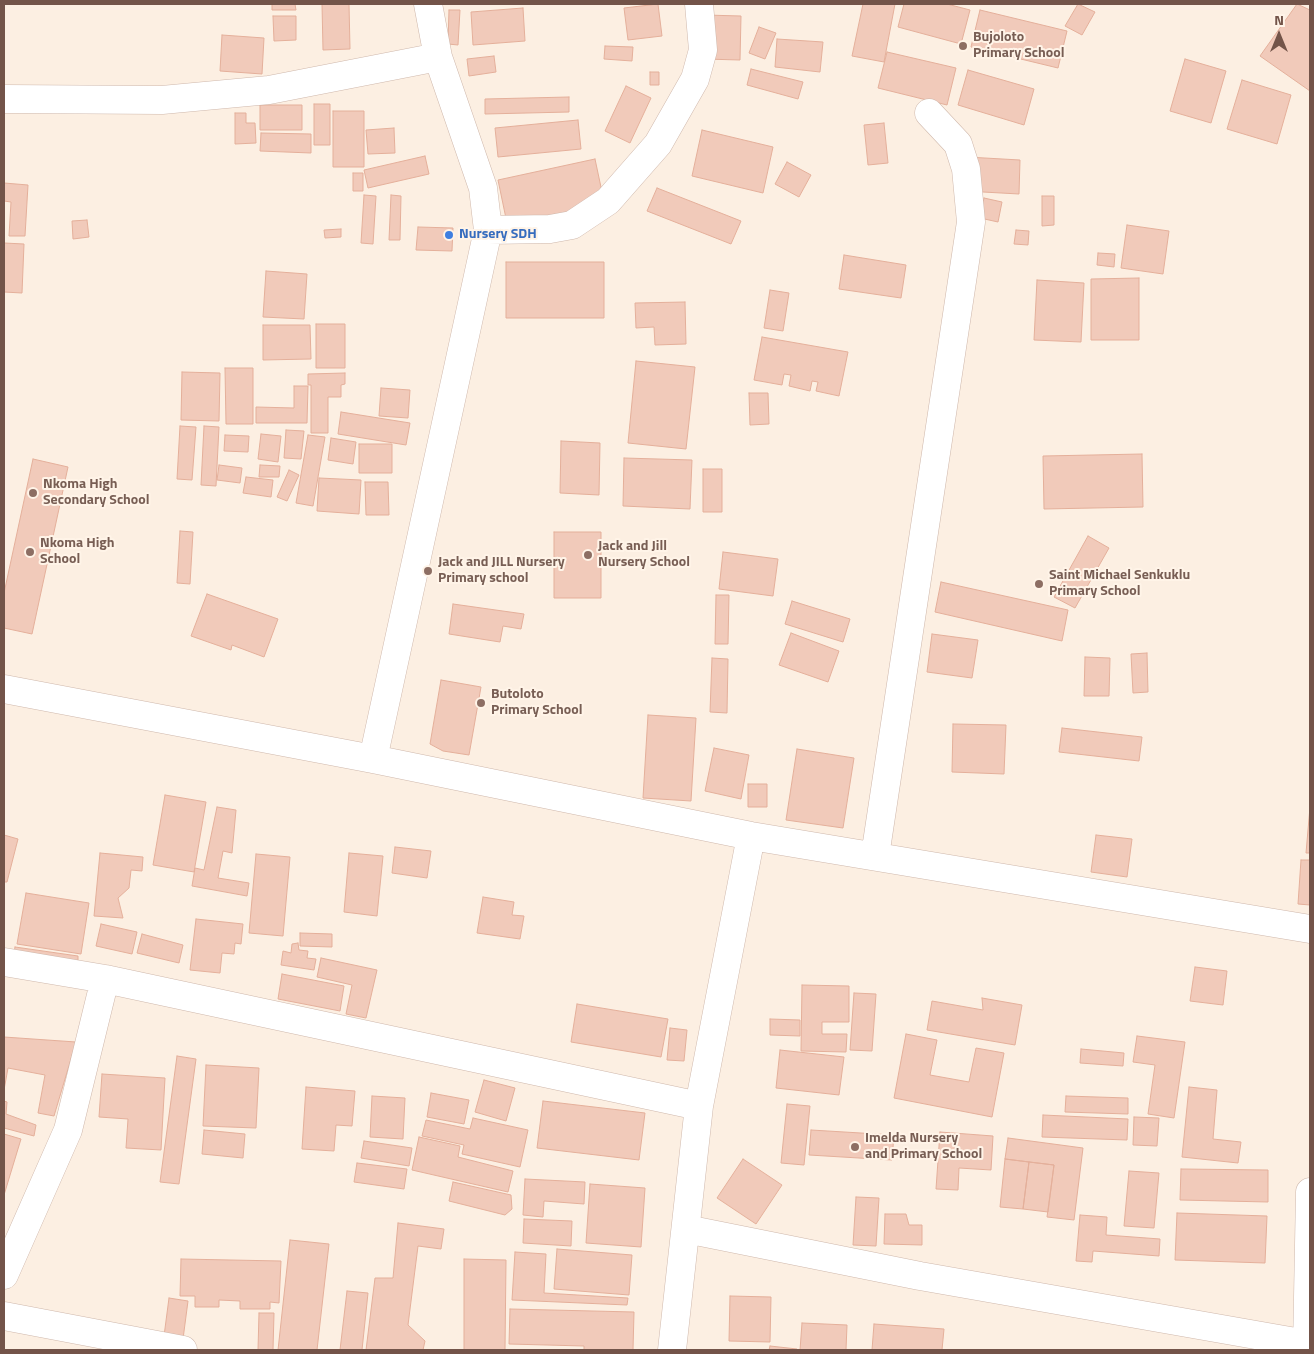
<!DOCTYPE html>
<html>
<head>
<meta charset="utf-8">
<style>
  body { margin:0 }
  #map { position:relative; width:1314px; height:1354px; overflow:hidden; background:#fcefe2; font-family:"Titillium Web",sans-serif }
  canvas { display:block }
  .frame { position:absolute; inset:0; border:5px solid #735449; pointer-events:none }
  .north { position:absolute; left:1254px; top:10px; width:50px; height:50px; -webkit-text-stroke:4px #fff4e8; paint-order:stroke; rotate:0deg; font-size:14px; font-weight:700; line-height:20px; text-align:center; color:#735449 }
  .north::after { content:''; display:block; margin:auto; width:18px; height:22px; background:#735449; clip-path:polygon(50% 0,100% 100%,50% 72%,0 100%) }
</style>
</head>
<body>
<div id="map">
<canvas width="1314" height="1354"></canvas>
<div class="frame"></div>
<div class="north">N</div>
</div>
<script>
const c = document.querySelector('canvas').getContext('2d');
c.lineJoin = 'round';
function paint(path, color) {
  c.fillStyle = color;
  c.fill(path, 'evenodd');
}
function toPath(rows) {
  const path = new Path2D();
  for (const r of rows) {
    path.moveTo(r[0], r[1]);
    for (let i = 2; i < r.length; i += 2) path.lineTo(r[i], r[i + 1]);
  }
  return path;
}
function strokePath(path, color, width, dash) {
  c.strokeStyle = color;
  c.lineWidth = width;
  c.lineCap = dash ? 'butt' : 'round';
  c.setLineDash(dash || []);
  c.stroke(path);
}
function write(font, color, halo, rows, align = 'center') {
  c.font = font + ' "Titillium Web",sans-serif';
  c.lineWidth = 4;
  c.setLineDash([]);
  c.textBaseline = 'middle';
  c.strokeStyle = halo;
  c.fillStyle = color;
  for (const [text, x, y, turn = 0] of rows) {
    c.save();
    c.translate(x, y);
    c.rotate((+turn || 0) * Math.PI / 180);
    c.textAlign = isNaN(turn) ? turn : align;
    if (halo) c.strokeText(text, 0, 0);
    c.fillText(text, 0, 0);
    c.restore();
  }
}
const building = toPath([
  [272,4,295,4,296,10,272,10,272,4],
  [322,4,349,4,350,49,323,50,322,4],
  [658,4,662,36,628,40,624,8,658,4],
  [863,4,895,4,884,62,852,56,863,4],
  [904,4,947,4,970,10,961,44,898,27,904,4],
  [1078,4,1095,12,1082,35,1065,26,1078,4],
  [1297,4,1310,10,1310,91,1260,56,1297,4],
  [523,8,525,41,473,45,471,12,523,8],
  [449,10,460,10,458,45,448,44,449,10],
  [980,10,1067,31,1058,68,971,47,980,10],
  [705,15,741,16,740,60,704,59,705,15],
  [273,16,296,16,296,40,274,41,273,16],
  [759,27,776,33,765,59,749,53,759,27],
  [222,35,264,38,262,74,220,71,222,35],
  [777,39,823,42,820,72,775,67,777,39],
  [605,46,633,47,632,61,604,59,605,46],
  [887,52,956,68,947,105,878,88,887,52],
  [494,56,496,72,469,76,467,59,494,56],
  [1185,59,1226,71,1211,123,1170,111,1185,59],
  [751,69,803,82,798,99,747,85,751,69],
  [968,70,1034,89,1024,125,958,105,968,70],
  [650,72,659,72,659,85,650,85,650,72],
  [1242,80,1291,95,1277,144,1227,129,1242,80],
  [626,86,651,98,630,143,605,131,626,86],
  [569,97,569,112,485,114,485,99,569,97],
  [314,104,330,104,330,145,314,145,314,104],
  [260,105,302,105,302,130,260,130,260,105],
  [333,111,364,111,364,167,333,167,333,111],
  [235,113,246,113,246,123,255,123,256,143,235,144,235,113],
  [578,120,581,149,498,157,495,128,578,120],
  [884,123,888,163,868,165,864,125,884,123],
  [394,128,395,153,368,154,366,130,394,128],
  [702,130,773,147,763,193,692,176,702,130],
  [261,133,311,134,311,153,260,151,261,133],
  [425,156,429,174,368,188,364,170,425,156],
  [967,157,1020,160,1019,194,965,191,967,157],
  [595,159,605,206,508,228,498,180,595,159],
  [787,162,811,175,799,197,775,184,787,162],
  [353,173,363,173,363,191,353,191,353,173],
  [4,183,28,185,25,236,9,236,11,202,4,201,4,183],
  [657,188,741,221,731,244,647,211,657,188],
  [364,195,376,196,373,244,361,243,364,195],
  [391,195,401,196,400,240,389,240,391,195],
  [1042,196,1054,196,1054,225,1042,226,1042,196],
  [984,198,1002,202,998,222,980,218,984,198],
  [87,220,89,237,73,239,72,221,87,220],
  [1127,225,1169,231,1163,274,1121,268,1127,225],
  [418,227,453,228,452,251,416,250,418,227],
  [341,229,341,237,325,238,324,230,341,229],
  [1016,230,1029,231,1028,245,1014,244,1016,230],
  [4,243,24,244,22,293,4,292,4,243],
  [1098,253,1115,254,1114,267,1097,265,1098,253],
  [844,255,906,265,901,298,839,289,844,255],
  [506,262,604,262,604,318,506,318,506,262],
  [266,271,307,274,304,319,263,317,266,271],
  [1139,278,1139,340,1091,340,1091,279,1139,278],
  [1037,280,1084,283,1081,342,1034,340,1037,280],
  [770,290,789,293,783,331,764,328,770,290],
  [685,302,686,344,655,345,654,327,636,328,635,303,685,302],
  [316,324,345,324,345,368,316,368,316,324],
  [263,325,310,325,311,359,263,360,263,325],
  [762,337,848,352,839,396,816,391,818,382,812,381,810,391,789,386,791,375,784,374,782,385,754,380,762,337],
  [636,361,695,367,686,449,628,443,636,361],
  [225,368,253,368,253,424,226,424,225,368],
  [182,372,220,373,219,421,181,420,182,372],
  [345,373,345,384,341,385,341,397,328,397,328,433,311,433,311,385,308,385,308,374,345,373],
  [294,386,308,386,307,423,256,423,256,407,294,408,294,386],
  [381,388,410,390,408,418,379,416,381,388],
  [749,393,768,393,769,424,750,425,749,393],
  [341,412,410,423,406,445,338,434,341,412],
  [180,426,196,427,192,480,177,479,180,426],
  [204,426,219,427,216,486,201,485,204,426],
  [286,430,304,431,301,459,284,458,286,430],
  [261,434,281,436,278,462,258,459,261,434],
  [225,435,249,436,248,452,224,451,225,435],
  [308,435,325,437,313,506,296,503,308,435],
  [331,438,356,442,353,464,328,460,331,438],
  [561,441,600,443,599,495,560,493,561,441],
  [359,444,392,444,392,473,359,473,359,444],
  [1142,454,1143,507,1044,509,1043,456,1142,454],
  [624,458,692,460,690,509,623,506,624,458],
  [33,459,68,467,32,634,4,628,4,593,33,459],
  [219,465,242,468,240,483,217,480,219,465],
  [260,465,280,466,279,477,259,477,260,465],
  [703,469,722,469,722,512,703,512,703,469],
  [289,470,299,475,287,501,277,497,289,470],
  [246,477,273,480,271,497,243,493,246,477],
  [319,478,361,480,359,514,317,511,319,478],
  [365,482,388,482,389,515,366,515,365,482],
  [180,531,193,532,190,584,177,583,180,531],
  [554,532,601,532,601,598,554,598,554,532],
  [1088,536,1109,548,1075,608,1054,597,1088,536],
  [723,552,778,559,773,596,719,589,723,552],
  [941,582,1068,610,1062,641,935,612,941,582],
  [207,594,278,619,264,657,232,645,231,650,191,636,207,594],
  [716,595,729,595,728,644,715,644,716,595],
  [792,601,850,619,843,642,785,624,792,601],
  [453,604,524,614,521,629,503,626,500,642,449,634,453,604],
  [791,633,839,651,828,682,779,665,791,633],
  [932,634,978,640,972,678,927,672,932,634],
  [1147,653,1148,692,1133,693,1131,654,1147,653],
  [1085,657,1110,658,1109,696,1084,696,1085,657],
  [712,658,728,659,727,713,710,712,712,658],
  [441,680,481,687,469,755,443,751,430,744,441,680],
  [648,715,696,718,691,801,643,798,648,715],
  [953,724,1006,725,1004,774,952,772,953,724],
  [1062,728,1142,737,1139,761,1059,752,1062,728],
  [714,748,749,755,741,799,705,791,714,748],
  [797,749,854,758,843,828,786,820,797,749],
  [748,784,767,784,767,807,748,807,748,784],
  [165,795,206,802,194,872,153,865,165,795],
  [217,807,236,810,232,853,223,851,218,878,249,883,247,896,192,886,195,868,204,870,217,807],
  [1310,807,1310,853,1306,853,1310,807],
  [4,835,18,839,7,882,4,882,4,835],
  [1096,835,1132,839,1127,877,1091,872,1096,835],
  [395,847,431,851,427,878,392,873,395,847],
  [100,853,143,857,142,871,131,870,129,888,118,898,123,918,94,916,100,853],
  [349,853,383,856,377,916,344,912,349,853],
  [256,854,290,857,283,936,249,933,256,854],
  [1301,860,1310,860,1310,905,1298,904,1301,860],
  [26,893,89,903,81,954,17,944,26,893],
  [483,897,514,902,512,915,524,916,520,939,477,933,483,897],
  [196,919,243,924,241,944,235,943,234,954,222,953,220,973,190,970,196,919],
  [101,924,137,932,132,954,96,946,101,924],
  [300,933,332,934,332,947,300,946,300,933],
  [142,934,183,945,179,963,137,953,142,934],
  [298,943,299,950,308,951,307,958,316,959,314,970,281,965,283,951,291,953,292,944,298,943],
  [15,947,78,956,78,962,14,953,15,947],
  [321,958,377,970,366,1018,346,1014,352,985,317,977,321,958],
  [1195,967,1227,971,1223,1005,1190,1001,1195,967],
  [282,974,344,986,340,1011,278,999,282,974],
  [802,985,849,986,849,1022,822,1022,822,1034,847,1034,846,1052,801,1051,802,985],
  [854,993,876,994,872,1051,850,1050,854,993],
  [982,998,1022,1005,1015,1045,927,1030,932,1001,983,1010,982,998],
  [577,1004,668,1019,661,1057,571,1042,577,1004],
  [770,1019,800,1020,800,1036,770,1035,770,1019],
  [670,1028,687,1030,684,1061,667,1060,670,1028],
  [906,1034,937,1040,930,1075,969,1082,976,1048,1004,1053,992,1117,894,1098,906,1034],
  [1137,1036,1185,1042,1174,1118,1148,1114,1155,1065,1133,1062,1137,1036],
  [4,1037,76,1042,54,1116,38,1113,45,1075,8,1068,4,1090,4,1037],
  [1081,1049,1124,1053,1123,1066,1080,1063,1081,1049],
  [780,1050,844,1057,839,1095,776,1088,780,1050],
  [177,1056,196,1059,179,1184,160,1182,177,1056],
  [206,1065,259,1068,256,1128,203,1126,206,1065],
  [102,1074,165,1078,161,1150,126,1148,128,1119,99,1117,102,1074],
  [484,1080,515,1088,506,1121,475,1112,484,1080],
  [306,1087,355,1091,352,1126,336,1125,334,1151,302,1149,306,1087],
  [1189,1087,1217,1090,1213,1139,1241,1142,1238,1163,1182,1157,1189,1087],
  [431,1093,469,1100,464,1124,427,1117,431,1093],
  [372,1096,405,1098,403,1139,370,1137,372,1096],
  [1066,1096,1128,1098,1128,1114,1065,1112,1066,1096],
  [4,1101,7,1102,6,1114,36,1125,34,1136,4,1128,4,1101],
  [543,1101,645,1113,639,1160,537,1148,543,1101],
  [787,1104,810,1106,804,1165,781,1163,787,1104],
  [1043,1115,1128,1119,1127,1140,1042,1137,1043,1115],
  [1134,1117,1159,1118,1157,1146,1133,1145,1134,1117],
  [473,1118,528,1130,520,1167,462,1154,464,1145,422,1136,426,1120,470,1129,473,1118],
  [204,1130,245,1134,243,1158,202,1154,204,1130],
  [811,1130,894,1135,892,1160,809,1155,811,1130],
  [940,1132,993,1136,991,1170,959,1168,958,1190,936,1189,940,1132],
  [4,1134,21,1139,4,1195,4,1134],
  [419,1137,460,1146,458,1157,513,1171,508,1192,412,1170,419,1137],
  [1008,1138,1083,1148,1074,1220,1047,1217,1054,1165,1005,1159,1008,1138],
  [364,1141,412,1148,409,1166,361,1158,364,1141],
  [743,1159,782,1185,756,1224,717,1198,743,1159],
  [1005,1159,1029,1162,1023,1209,1000,1207,1005,1159],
  [1029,1162,1054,1165,1048,1212,1023,1209,1029,1162],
  [357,1163,407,1169,404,1189,354,1182,357,1163],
  [1181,1169,1268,1170,1268,1202,1180,1200,1181,1169],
  [1129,1171,1159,1173,1154,1228,1124,1226,1129,1171],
  [525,1179,585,1182,584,1204,544,1201,543,1217,523,1215,525,1179],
  [453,1182,511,1195,512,1209,505,1215,449,1201,453,1182],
  [590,1184,645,1188,641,1247,586,1243,590,1184],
  [856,1197,879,1198,876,1246,853,1245,856,1197],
  [1177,1213,1267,1216,1265,1263,1175,1260,1177,1213],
  [885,1214,906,1214,909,1225,922,1225,922,1245,884,1244,885,1214],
  [1080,1215,1107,1217,1106,1235,1160,1239,1159,1256,1093,1251,1092,1262,1076,1261,1080,1215],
  [524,1219,572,1221,571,1246,523,1243,524,1219],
  [398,1223,444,1229,441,1249,418,1246,408,1325,425,1341,423,1350,366,1350,375,1278,393,1278,398,1223],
  [290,1240,329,1244,317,1350,278,1350,290,1240],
  [557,1249,632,1255,629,1295,554,1289,557,1249],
  [515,1252,546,1254,544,1293,628,1298,627,1305,512,1300,515,1252],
  [181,1259,281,1261,279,1303,270,1302,270,1309,240,1309,240,1301,219,1300,219,1307,195,1307,195,1296,180,1296,181,1259],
  [464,1259,506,1260,505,1350,464,1350,464,1259],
  [347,1291,368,1293,362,1350,340,1350,347,1291],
  [730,1296,771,1297,770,1342,729,1341,730,1296],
  [169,1298,188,1301,183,1339,164,1336,169,1298],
  [510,1309,634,1312,633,1350,584,1350,584,1346,509,1344,510,1309],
  [259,1313,274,1313,273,1350,258,1350,259,1313],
  [802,1323,847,1325,846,1350,800,1350,802,1323],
  [874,1324,944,1329,942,1350,872,1350,874,1324],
  [770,1346,797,1349,797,1350,769,1350,770,1346]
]);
paint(building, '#f1caba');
strokePath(building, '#e4af9a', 1);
const street = toPath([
  [4,99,162,100,269,90,438,57],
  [488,230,550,229,572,225,608,201,658,144,695,79,703,50,699,4],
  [4,689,373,759,751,836,1310,929],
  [373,759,488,230,483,188,438,57,428,4],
  [875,856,971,222,966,169,958,144,929,113],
  [4,962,105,979,699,1106],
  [686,1229,920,1276,1307,1344],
  [4,1275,68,1130,105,979],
  [4,1316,183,1350],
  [672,1350,699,1106,751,836],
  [1307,1350,1310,1192]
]);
strokePath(street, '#cfb8ac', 29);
strokePath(street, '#fff', 28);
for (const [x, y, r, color] of [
  [963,46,5,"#8d6e63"],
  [449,235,5,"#3f7fe0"],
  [33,493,5,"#8d6e63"],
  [30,552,5,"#8d6e63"],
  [588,555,5,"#8d6e63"],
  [428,571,5,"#8d6e63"],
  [1039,584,5,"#8d6e63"],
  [481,703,5,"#8d6e63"],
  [855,1147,5,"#8d6e63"]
]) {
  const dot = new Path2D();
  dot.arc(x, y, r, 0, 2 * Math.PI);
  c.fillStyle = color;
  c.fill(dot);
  strokePath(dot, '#fff4e8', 2);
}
write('bold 14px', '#785e54', '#fff4e8', [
  ["Bujoloto",973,38],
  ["Primary School",973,54],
  ["Nkoma High",43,485],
  ["Secondary School",43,501],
  ["Nkoma High",40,544],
  ["School",40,560],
  ["Jack and Jill",598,547],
  ["Nursery School",598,563],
  ["Jack and JILL Nursery",438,563],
  ["Primary school",438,579],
  ["Saint Michael Senkuklu",1049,576],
  ["Primary School",1049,592],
  ["Butoloto",491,695],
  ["Primary School",491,711],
  ["Imelda Nursery",865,1139],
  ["and Primary School",865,1155]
], 'left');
write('bold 14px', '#366cbe', '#fff4e8', [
  ["Nursery SDH",459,235]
], 'left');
</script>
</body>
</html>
